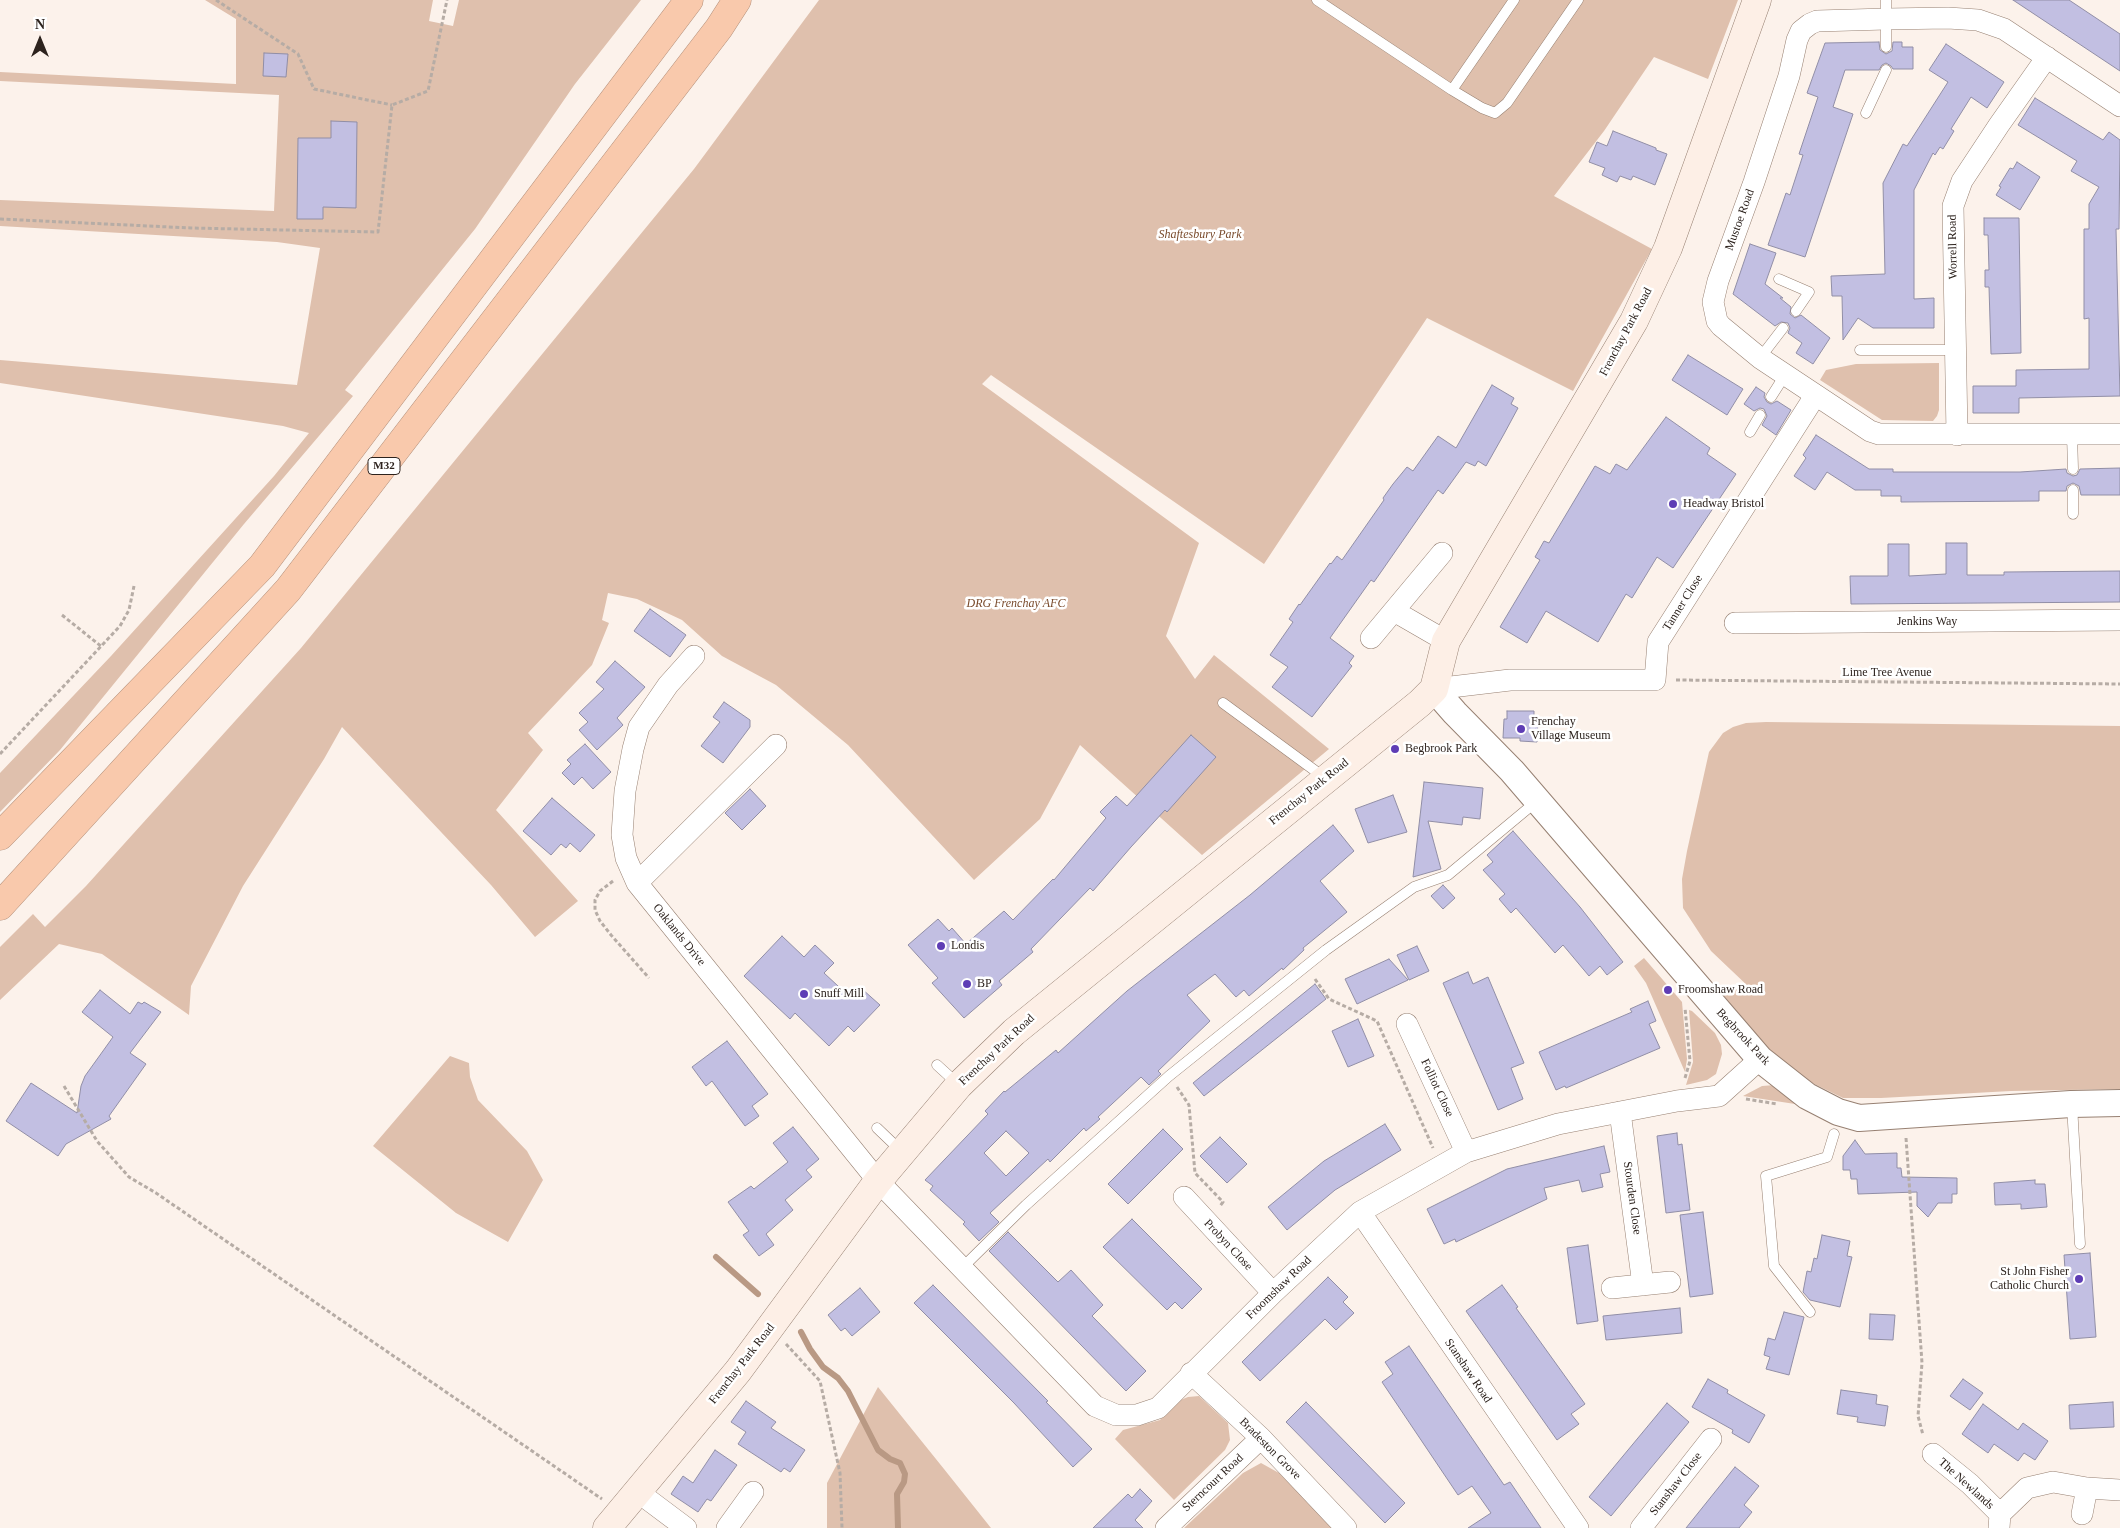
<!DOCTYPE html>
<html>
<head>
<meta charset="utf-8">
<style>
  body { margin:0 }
  #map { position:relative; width:2120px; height:1528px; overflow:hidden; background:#fcf2eb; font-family:"Times New Roman",serif }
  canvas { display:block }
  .north { position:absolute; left:15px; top:15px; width:50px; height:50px; -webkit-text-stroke:4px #fff; paint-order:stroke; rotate:0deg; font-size:14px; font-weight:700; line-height:20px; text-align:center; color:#2d231e }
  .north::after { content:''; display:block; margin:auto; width:18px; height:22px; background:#2d231e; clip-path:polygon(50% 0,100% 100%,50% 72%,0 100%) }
</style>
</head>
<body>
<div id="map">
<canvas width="2120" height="1528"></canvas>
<div class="north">N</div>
</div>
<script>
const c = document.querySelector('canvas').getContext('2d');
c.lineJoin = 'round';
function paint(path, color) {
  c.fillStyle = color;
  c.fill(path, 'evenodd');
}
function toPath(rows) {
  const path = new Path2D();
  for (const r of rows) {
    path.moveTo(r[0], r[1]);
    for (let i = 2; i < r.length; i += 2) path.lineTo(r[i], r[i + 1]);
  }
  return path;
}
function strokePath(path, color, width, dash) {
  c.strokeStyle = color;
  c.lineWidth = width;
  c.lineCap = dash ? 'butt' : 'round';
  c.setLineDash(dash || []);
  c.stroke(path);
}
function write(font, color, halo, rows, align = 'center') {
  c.font = font + ' "Times New Roman",serif';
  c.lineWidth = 5;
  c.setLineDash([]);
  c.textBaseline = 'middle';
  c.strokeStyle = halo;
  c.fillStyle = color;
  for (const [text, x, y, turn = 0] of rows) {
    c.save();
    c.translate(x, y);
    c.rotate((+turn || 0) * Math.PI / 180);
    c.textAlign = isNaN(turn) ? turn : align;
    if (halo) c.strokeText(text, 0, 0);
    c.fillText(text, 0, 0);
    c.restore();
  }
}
paint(toPath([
  [205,0,433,0,429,21,453,26,459,0,641,0,575,84,475,229,345,390,353,396,244,524,60,750,0,812,0,773,111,656,274,476,309,433,283,426,0,383,0,360,297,385,320,248,277,242,0,226,0,200,274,211,279,95,0,81,0,72,236,84,236,19],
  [819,0,1738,0,1708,79,1654,57,1604,131,1554,196,1652,249,1573,391,1427,318,1264,564,991,375,982,384,1199,543,1166,636,1195,679,1214,655,1329,749,1202,855,1080,745,1040,819,974,880,848,745,776,685,722,656,682,620,637,599,608,593,602,620,609,623,592,665,528,733,543,750,496,810,578,901,535,937,491,885,342,727,324,759,243,886,191,986,189,1015,102,954,59,944,0,1000,0,947,33,914,45,927,86,886,301,648,694,169],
  [1939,363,1939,410,1937,416,1933,421,1882,420,1820,380,1826,370,1856,364],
  [1766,722,2120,726,2120,1089,2011,1091,1881,1098,1843,1098,1796,1075,1752,1033,1719,989,1751,989,1711,951,1683,908,1682,879,1687,851,1709,752,1723,733,1733,727,1746,723],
  [1644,958,1682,1002,1687,1059,1685,1072,1646,983,1634,966],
  [1689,1010,1692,1011,1715,1033,1721,1045,1722,1054,1716,1074,1707,1080,1686,1085,1693,1062],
  [450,1056,469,1063,470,1077,478,1100,527,1151,543,1180,508,1242,456,1213,373,1146],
  [1775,1085,1808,1106,1743,1096,1762,1086],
  [878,1387,944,1469,991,1528,827,1528,827,1483],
  [1199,1396,1228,1423,1230,1440,1225,1450,1174,1500,1115,1439,1123,1430,1160,1420,1178,1401,1188,1397],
  [1261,1463,1279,1473,1334,1528,1184,1528,1243,1473]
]), '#dfc0ad');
strokePath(toPath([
  [716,1257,758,1294],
  [801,1332,810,1349,823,1367,838,1378,848,1391,878,1450,890,1459,900,1463,905,1474,904,1482,897,1494,898,1528]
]), '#b99984', 6);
const building = toPath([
  [2013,0,2069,0,2120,34,2120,71,2013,0],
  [1879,42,1880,50,1886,54,1892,51,1893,42,1902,42,1902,47,1913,47,1913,69,1893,69,1891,66,1886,63,1882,65,1879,70,1845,70,1833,107,1853,114,1805,257,1768,245,1786,193,1790,195,1803,155,1799,154,1818,97,1807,93,1825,43,1879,42],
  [1946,44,2004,82,1987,108,1971,97,1951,129,1954,131,1943,149,1940,147,1935,155,1933,153,1914,190,1914,299,1934,298,1934,328,1873,328,1858,318,1843,340,1842,296,1832,296,1831,276,1885,274,1883,183,1903,144,1907,146,1948,82,1929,70,1946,44],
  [264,53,288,54,286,77,263,76,264,53],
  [2035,98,2103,140,2109,132,2120,140,2119,229,2116,229,2120,396,2019,398,2019,413,1973,413,1973,386,2016,386,2016,370,2089,369,2089,318,2084,319,2084,229,2089,229,2089,204,2099,187,2071,171,2077,161,2018,125,2035,98],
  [331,121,357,122,356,208,323,207,323,219,297,219,298,138,331,138,331,121],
  [1613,131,1656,148,1656,150,1667,154,1655,185,1633,176,1631,180,1620,176,1617,182,1602,175,1605,168,1589,162,1597,142,1607,146,1613,131],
  [2017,162,2040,177,2020,210,1996,195,2001,187,1999,186,2010,168,2013,169,2017,162],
  [1984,218,2019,218,2021,353,1991,354,1989,287,1985,287,1985,270,1989,270,1988,235,1984,235,1984,218],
  [1750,244,1776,253,1765,284,1783,298,1780,298,1791,307,1790,314,1795,318,1801,315,1830,338,1813,364,1796,353,1802,343,1788,333,1790,328,1788,323,1781,322,1775,326,1733,294,1750,244],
  [1688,355,1743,389,1727,415,1672,380,1688,355],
  [1492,385,1514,398,1511,404,1518,408,1504,434,1486,466,1478,461,1475,466,1466,462,1443,494,1438,490,1374,582,1371,580,1330,638,1354,656,1349,663,1352,666,1312,717,1272,687,1288,667,1270,655,1293,622,1289,619,1299,604,1300,605,1330,563,1331,564,1337,556,1342,560,1384,500,1383,498,1393,484,1407,467,1413,471,1438,436,1456,448,1492,385],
  [1756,387,1765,393,1764,397,1767,402,1771,404,1777,401,1791,410,1776,435,1762,425,1767,416,1764,409,1760,408,1754,411,1744,404,1756,387],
  [1666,417,1710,448,1707,454,1736,474,1673,568,1657,557,1632,598,1626,594,1598,642,1546,611,1527,643,1500,627,1540,560,1535,557,1544,541,1549,543,1595,466,1610,474,1616,464,1627,470,1666,417],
  [1816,435,1869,469,1893,469,1893,472,2020,472,2066,469,2067,473,2073,476,2077,475,2080,469,2120,468,2120,495,2081,495,2079,486,2073,483,2067,486,2066,491,2039,491,2039,501,1901,502,1901,496,1881,496,1881,490,1855,490,1827,472,1815,490,1794,476,1806,458,1803,455,1816,435],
  [1946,543,1967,543,1967,575,2004,575,2004,572,2120,571,2120,602,1851,604,1850,576,1888,576,1888,544,1909,544,1909,576,1946,574,1946,543],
  [650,609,686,635,670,657,634,631,650,609],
  [615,661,645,687,617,718,623,725,597,750,579,730,588,722,579,713,604,689,596,682,615,661],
  [724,702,750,720,750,727,723,763,701,746,720,722,713,717,724,702],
  [1507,711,1534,711,1534,720,1538,720,1537,742,1520,741,1520,738,1503,738,1504,719,1507,719,1507,711],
  [1191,735,1216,757,1167,812,1165,810,1131,847,1093,891,1090,888,1031,949,1033,952,999,981,1002,985,964,1018,932,983,938,978,908,945,938,919,949,931,952,928,966,944,1004,911,1013,920,1053,879,1054,880,1106,818,1100,812,1116,796,1127,806,1191,735],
  [585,744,611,772,593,789,582,777,574,785,562,773,571,764,567,760,585,744],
  [1424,782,1483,788,1480,819,1463,817,1462,825,1428,821,1441,869,1413,877,1424,782],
  [750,789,766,806,742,830,725,813,750,789],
  [1393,795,1407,832,1368,843,1355,809,1393,795],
  [552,798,595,835,580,852,570,843,566,848,561,844,551,855,523,831,552,798],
  [1333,825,1354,851,1320,881,1347,912,1303,948,1304,950,1283,970,1282,968,1249,996,1244,990,1236,997,1215,974,1187,995,1210,1021,1158,1071,1161,1074,1149,1085,1141,1077,1098,1117,1100,1119,1086,1131,1084,1128,1050,1162,1048,1159,990,1213,999,1222,979,1241,963,1224,965,1222,930,1190,933,1186,925,1180,988,1114,985,1111,1004,1091,1005,1092,1056,1050,1058,1053,1127,991,1250,895,1333,825],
  [1006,1131,1029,1153,1006,1176,984,1153,1006,1131],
  [1513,831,1580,907,1623,962,1607,975,1600,966,1589,976,1563,945,1555,953,1516,908,1511,913,1499,899,1505,894,1483,870,1493,862,1487,855,1513,831],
  [1443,885,1455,898,1443,909,1431,896,1443,885],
  [782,936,804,957,815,945,834,963,824,973,852,999,862,989,880,1005,854,1032,848,1026,829,1046,795,1013,790,1019,744,976,782,936],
  [1417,946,1429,971,1409,980,1397,955,1417,946],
  [1389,959,1408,980,1357,1004,1345,979,1389,959],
  [1468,972,1473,984,1488,977,1524,1063,1511,1068,1523,1099,1498,1110,1443,983,1468,972],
  [1315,984,1326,999,1204,1096,1193,1083,1315,984],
  [100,990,130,1014,138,1002,142,1004,144,1002,161,1012,130,1053,146,1064,109,1116,111,1119,66,1144,58,1156,6,1121,31,1083,77,1113,81,1086,85,1076,113,1037,82,1012,100,990],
  [1648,1001,1656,1021,1649,1024,1660,1048,1566,1088,1565,1086,1556,1090,1539,1052,1632,1012,1630,1009,1648,1001],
  [1358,1019,1374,1056,1348,1067,1332,1031,1358,1019],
  [727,1041,768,1094,752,1106,759,1116,745,1126,712,1081,706,1086,692,1067,727,1041],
  [1385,1124,1401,1150,1335,1190,1287,1230,1268,1207,1324,1161,1385,1124],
  [793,1127,819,1159,806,1170,812,1177,785,1200,793,1210,766,1234,774,1245,759,1256,743,1235,749,1231,728,1202,751,1186,754,1189,788,1162,773,1143,793,1127],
  [1163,1129,1183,1149,1128,1204,1108,1184,1163,1129],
  [1677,1133,1678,1145,1682,1144,1690,1210,1666,1213,1657,1136,1677,1133],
  [1220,1137,1247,1164,1227,1183,1200,1156,1220,1137],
  [1855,1140,1865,1154,1897,1153,1897,1168,1901,1168,1902,1177,1957,1178,1957,1194,1952,1194,1952,1203,1938,1203,1928,1217,1917,1206,1917,1192,1858,1194,1857,1179,1851,1179,1850,1170,1843,1170,1843,1156,1855,1140],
  [1604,1146,1610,1172,1600,1174,1603,1187,1582,1192,1579,1180,1544,1188,1547,1199,1456,1242,1455,1239,1444,1244,1427,1209,1507,1169,1604,1146],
  [2035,1180,2035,1184,2045,1184,2047,1207,2021,1209,2021,1204,1995,1205,1994,1183,2035,1180],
  [1703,1212,1713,1294,1690,1297,1680,1215,1703,1212],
  [1132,1219,1202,1289,1182,1309,1175,1302,1167,1310,1103,1247,1132,1219],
  [1008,1232,1058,1282,1071,1270,1103,1305,1092,1316,1146,1371,1126,1391,989,1251,1008,1232],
  [1822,1235,1850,1241,1847,1256,1852,1257,1840,1307,1810,1300,1803,1292,1807,1271,1811,1272,1814,1258,1817,1259,1822,1235],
  [1588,1245,1598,1321,1577,1324,1567,1248,1588,1245],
  [2090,1253,2096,1337,2070,1339,2064,1255,2090,1253],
  [1328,1277,1348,1297,1343,1302,1354,1313,1336,1330,1325,1319,1260,1381,1242,1362,1328,1277],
  [933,1285,1048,1401,1046,1402,1092,1449,1073,1467,1014,1403,914,1303,933,1285],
  [1502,1285,1518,1307,1516,1308,1585,1404,1571,1414,1579,1424,1557,1440,1466,1311,1502,1285],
  [860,1288,880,1312,852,1336,845,1328,841,1331,828,1315,860,1288],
  [1680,1308,1682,1333,1606,1340,1603,1316,1680,1308],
  [1784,1312,1804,1317,1789,1375,1766,1369,1770,1357,1764,1355,1768,1338,1775,1340,1784,1312],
  [1870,1314,1895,1315,1893,1340,1869,1339,1870,1314],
  [1409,1346,1504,1485,1510,1482,1541,1528,1468,1528,1491,1513,1472,1486,1458,1495,1382,1382,1393,1374,1385,1362,1409,1346],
  [1708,1379,1728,1390,1727,1393,1765,1415,1749,1443,1732,1433,1733,1430,1692,1407,1708,1379],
  [1963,1379,1983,1393,1970,1410,1950,1396,1963,1379],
  [1841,1390,1877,1395,1876,1404,1888,1406,1885,1426,1857,1422,1858,1417,1837,1414,1841,1390],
  [746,1401,776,1422,771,1428,805,1450,790,1472,784,1468,781,1472,738,1444,746,1432,731,1422,746,1401],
  [1306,1402,1405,1503,1385,1523,1286,1422,1306,1402],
  [2113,1402,2114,1427,2070,1429,2069,1405,2113,1402],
  [1667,1403,1689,1422,1611,1516,1589,1497,1667,1403],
  [1983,1404,2018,1430,2023,1423,2048,1441,2035,1460,2024,1453,2018,1461,1994,1444,1988,1453,1962,1434,1983,1404],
  [715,1450,737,1465,711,1501,707,1499,698,1512,671,1494,683,1476,693,1483,715,1450],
  [1735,1467,1759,1486,1744,1505,1752,1512,1739,1528,1686,1528,1735,1467],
  [1140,1489,1152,1501,1135,1520,1143,1528,1093,1528,1128,1494,1132,1498,1140,1489]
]);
paint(building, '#c2bfe2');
strokePath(building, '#918ea6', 1);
const service = toPath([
  [1317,0,1452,90,1482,108,1495,113,1507,103,1578,0],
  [1886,0,1886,47],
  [1452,90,1514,0],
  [1866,113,1886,70],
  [1779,279,1809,292,1796,311],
  [1860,350,1955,350],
  [1760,358,1783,328],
  [1771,397,1785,375],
  [1750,432,1760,415],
  [2072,434,2073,469],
  [2073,490,2073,514],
  [1223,703,1325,778],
  [937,1065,959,1085],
  [2072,1105,2080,1244],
  [877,1128,901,1151],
  [962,1268,1026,1205,1169,1076,1326,950,1414,887,1448,875,1537,801],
  [1810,1312,1774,1266,1766,1176,1827,1157,1834,1134]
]);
const minor = toPath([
  [2120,106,2004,29,1978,20,1948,18,1886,19,1817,21,1810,24,1801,31,1797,40,1789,76,1754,182,1718,281,1713,302,1717,321,1721,326,1760,358,1870,431,1879,434,2120,434],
  [1957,435,1953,206,1962,181,1999,125,2047,57],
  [1394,611,1446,641],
  [1735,623,2120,620],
  [1371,638,1442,553],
  [694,656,668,685,639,727,633,749,625,791,622,835,626,858,637,883,878,1181,1095,1406,1116,1415,1137,1415,1158,1408,1273,1293,1360,1212,1466,1152,1558,1124,1677,1101,1719,1096,1760,1059],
  [1434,689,1510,680,1655,680,1658,642,1815,396],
  [637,883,776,745],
  [1407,1024,1466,1152],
  [1620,1112,1643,1285],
  [1184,1197,1273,1293],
  [1360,1212,1578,1528],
  [1612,1288,1670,1282],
  [1191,1373,1261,1438,1346,1528],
  [1933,1454,1970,1484,2000,1514],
  [638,1492,686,1528],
  [2082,1514,2087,1488],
  [727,1528,753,1492],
  [1166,1528,1261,1438],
  [1641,1528,1711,1439],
  [1999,1528,2000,1514,2027,1488,2053,1482,2087,1488,2120,1490]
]);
const tertiary = toPath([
  [1434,689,1455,713,1512,771,1760,1059,1807,1096,1838,1112,1859,1118,2071,1104,2120,1103]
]);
const secondary = toPath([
  [607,1528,738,1371,878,1181,959,1085,1014,1032,1420,703,1434,689,1446,641,1634,321,1668,248,1757,0]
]);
const motorway = toPath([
  [0,836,262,566,689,0],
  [0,906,288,590,719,28,737,0]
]);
strokePath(service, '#978072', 11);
strokePath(minor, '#978072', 22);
strokePath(tertiary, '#978072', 28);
strokePath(secondary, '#978072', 29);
strokePath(motorway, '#b28f7a', 29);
strokePath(toPath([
  [216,0,298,54,314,89,392,105],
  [0,219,191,228,378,232,392,105,428,91,447,0],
  [62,615,102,647],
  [1676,680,2120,684],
  [0,754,120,626,129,610,134,586],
  [613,881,600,891,595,900,595,910,600,921,611,935,649,978],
  [1315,979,1329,999,1377,1021,1433,1148],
  [1685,1078,1690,1061,1685,1008],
  [64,1086,97,1141,129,1177,156,1193,602,1499],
  [1177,1087,1189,1105,1195,1173,1223,1202,1220,1206],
  [1746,1099,1777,1104],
  [1906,1138,1922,1363,1918,1416,1923,1435],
  [786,1344,820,1381,840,1473,842,1528]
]), '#b6aca5', 3, [4, 2.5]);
strokePath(service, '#fff', 10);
strokePath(minor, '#fff', 21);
strokePath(tertiary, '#fff', 26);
strokePath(secondary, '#fdefe6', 28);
strokePath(motorway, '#f9c9ac', 28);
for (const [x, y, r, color] of [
  [1673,504,5,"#5e3db5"],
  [1521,729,5,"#5e3db5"],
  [1395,749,5,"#5e3db5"],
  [941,946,5,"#5e3db5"],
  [967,984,5,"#5e3db5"],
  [1668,990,5,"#5e3db5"],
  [804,994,5,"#5e3db5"],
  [2079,1279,5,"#5e3db5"]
]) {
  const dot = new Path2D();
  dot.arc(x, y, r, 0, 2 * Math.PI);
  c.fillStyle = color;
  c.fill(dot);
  strokePath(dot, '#fff', 2);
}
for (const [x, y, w] of [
  [384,466,32]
]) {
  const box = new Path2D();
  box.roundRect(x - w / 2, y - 8.5, w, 17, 4);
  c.fillStyle = '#fff';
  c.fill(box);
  strokePath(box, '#2d231e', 1);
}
write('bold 11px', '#2d231e', null, [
  ["M32",384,466]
]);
write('12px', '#2d231e', '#fff', [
  ["Mustoe Road",1740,220,-70],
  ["Worrell Road",1953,247,-91],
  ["Frenchay Park Road",1626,332,-62],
  ["Tanner Close",1683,603,-58],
  ["Jenkins Way",1927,622],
  ["Lime Tree Avenue",1887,673],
  ["Frenchay Park Road",1309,792,-39],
  ["Oaklands Drive",679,935,51],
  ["Begbrook Park",1743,1037,47],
  ["Frenchay Park Road",997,1050,-43],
  ["Folliot Close",1437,1088,65],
  ["Stourden Close",1632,1198,82],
  ["Probyn Close",1228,1245,47],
  ["Froomshaw Road",1279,1288,-44],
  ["Frenchay Park Road",742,1364,-52],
  ["Stanshaw Road",1468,1371,56],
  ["Bradeston Grove",1270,1449,45],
  ["Sterncourt Road",1213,1483,-43],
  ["Stanshaw Close",1676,1484,-52],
  ["The Newlands",1966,1484,42]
]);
write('italic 12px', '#794a2b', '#fff', [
  ["Shaftesbury Park",1200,235],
  ["DRG Frenchay AFC",1016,604]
]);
write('12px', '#2d231e', '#fff', [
  ["Headway Bristol",1683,504],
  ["Frenchay",1531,722],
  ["Village Museum",1531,736],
  ["Begbrook Park",1405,749],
  ["Londis",951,946],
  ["BP",977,984],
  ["Froomshaw Road",1678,990],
  ["Snuff Mill",814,994],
  ["St John Fisher",2069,1272,"right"],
  ["Catholic Church",2069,1286,"right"]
], 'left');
</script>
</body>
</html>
